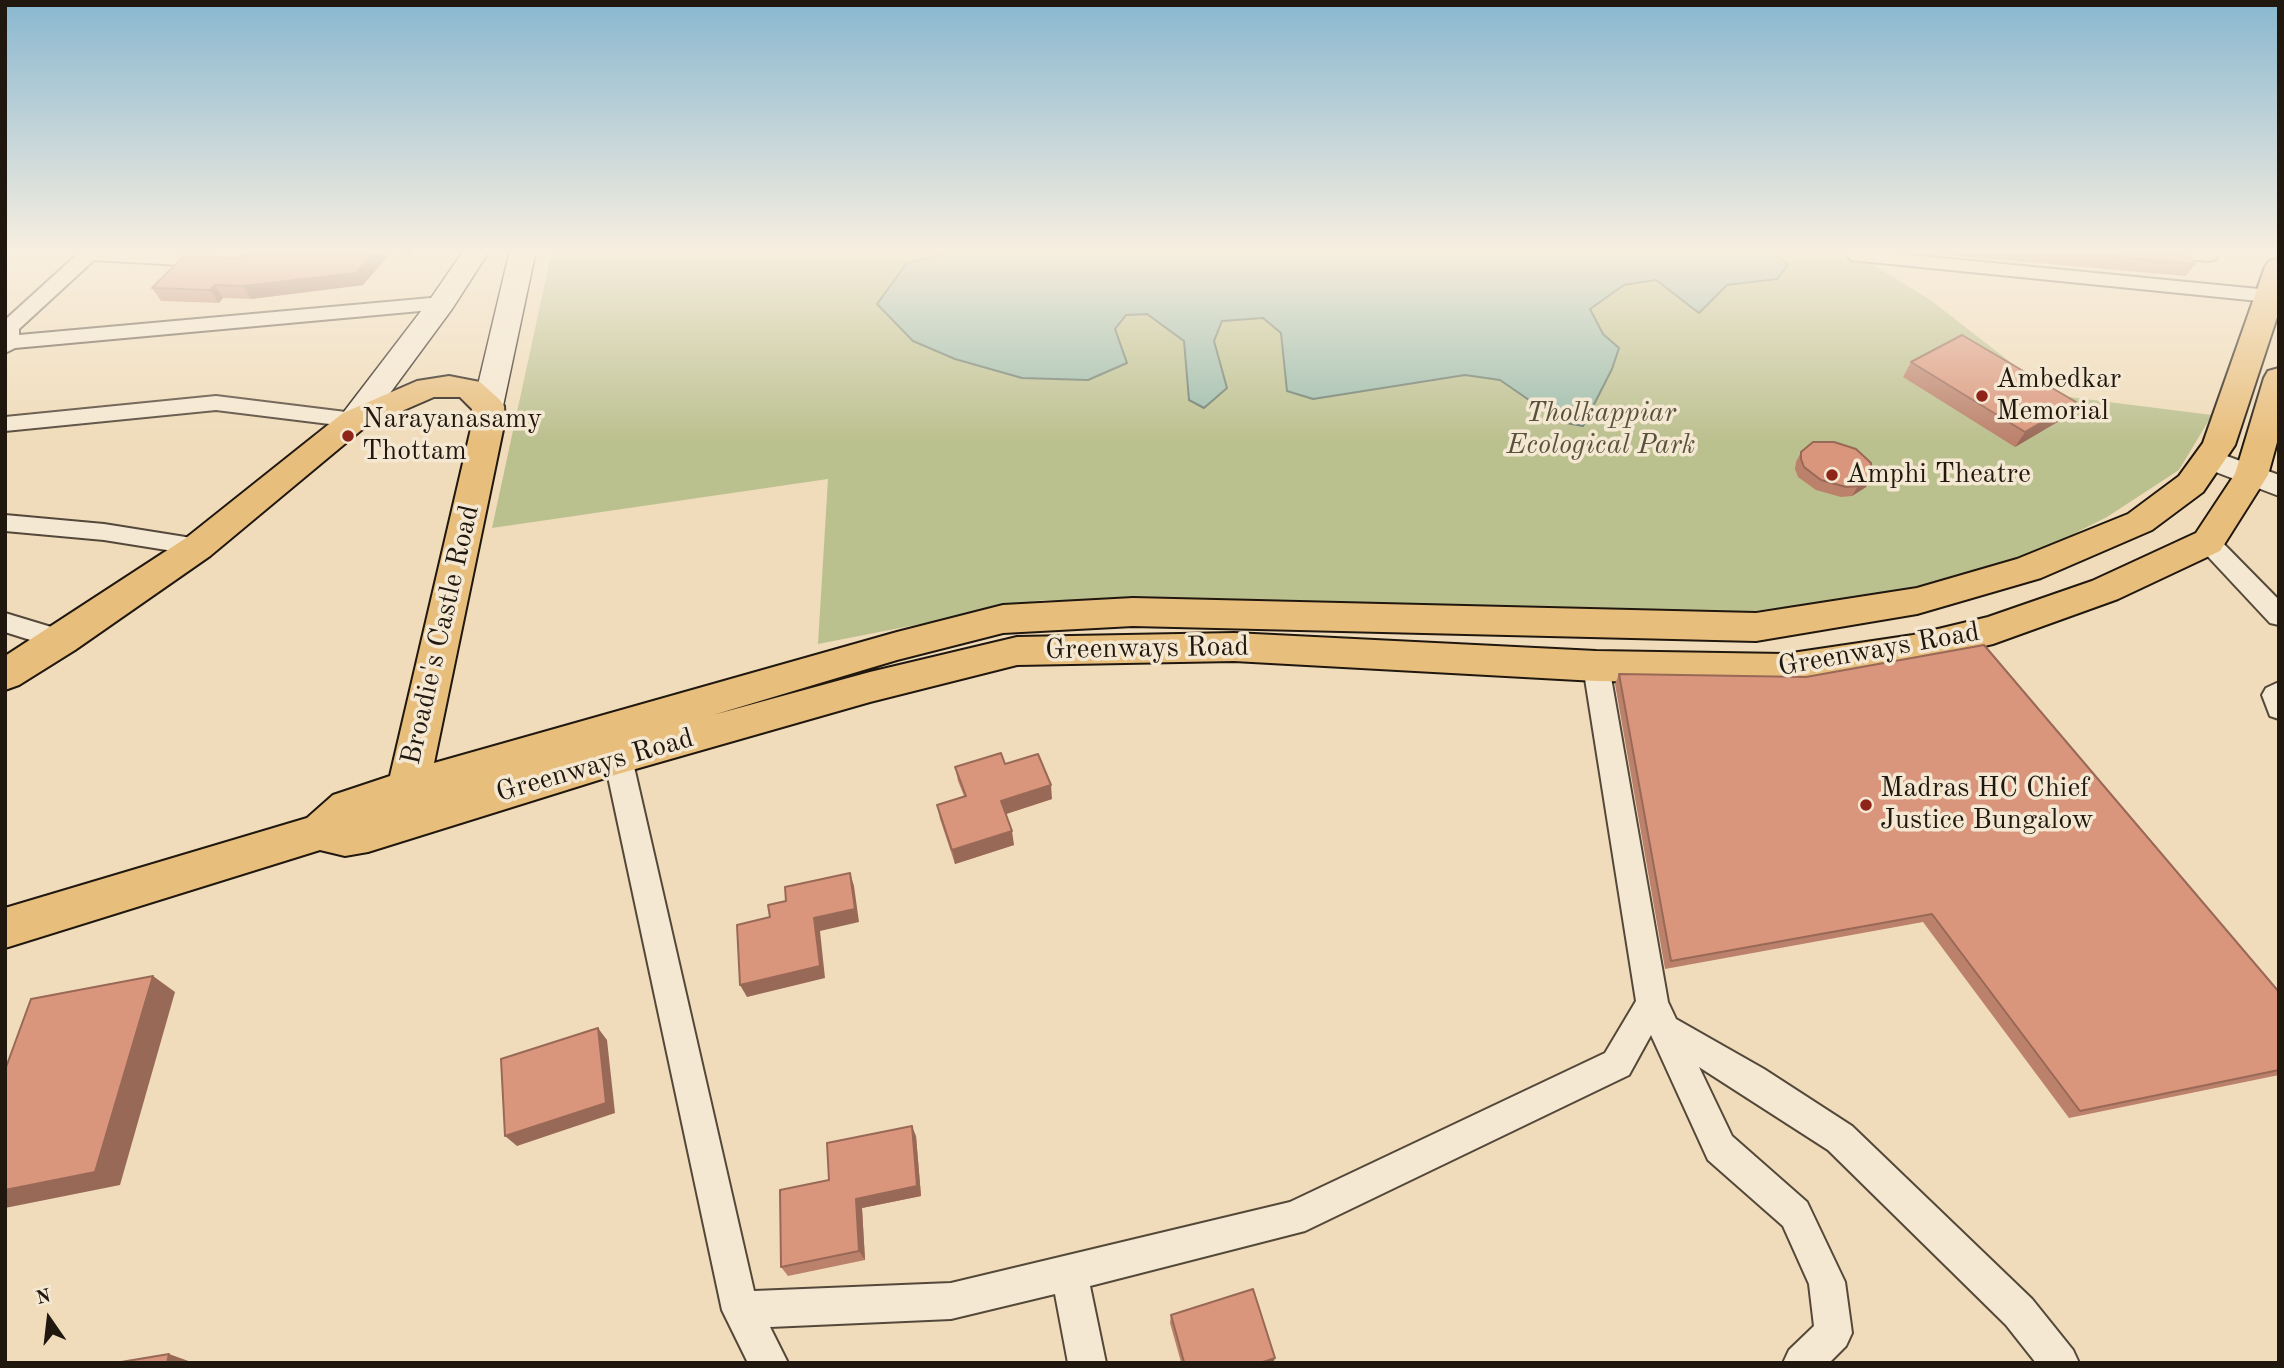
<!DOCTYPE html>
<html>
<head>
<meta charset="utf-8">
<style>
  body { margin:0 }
  #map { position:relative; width:2284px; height:1368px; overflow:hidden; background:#f0dcba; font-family:"Old Standard TT",serif }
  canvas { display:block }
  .frame { position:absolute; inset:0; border:7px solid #20170f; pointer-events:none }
  .north { position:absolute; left:14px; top:1284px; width:70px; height:70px; -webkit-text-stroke:5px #f5e8d2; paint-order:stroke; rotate:346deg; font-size:19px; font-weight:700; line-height:28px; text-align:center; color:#20170f }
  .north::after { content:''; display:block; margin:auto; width:24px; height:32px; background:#20170f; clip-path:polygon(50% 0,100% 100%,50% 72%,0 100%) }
</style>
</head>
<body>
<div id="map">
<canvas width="2284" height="1368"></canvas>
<div class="frame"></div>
<div class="north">N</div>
</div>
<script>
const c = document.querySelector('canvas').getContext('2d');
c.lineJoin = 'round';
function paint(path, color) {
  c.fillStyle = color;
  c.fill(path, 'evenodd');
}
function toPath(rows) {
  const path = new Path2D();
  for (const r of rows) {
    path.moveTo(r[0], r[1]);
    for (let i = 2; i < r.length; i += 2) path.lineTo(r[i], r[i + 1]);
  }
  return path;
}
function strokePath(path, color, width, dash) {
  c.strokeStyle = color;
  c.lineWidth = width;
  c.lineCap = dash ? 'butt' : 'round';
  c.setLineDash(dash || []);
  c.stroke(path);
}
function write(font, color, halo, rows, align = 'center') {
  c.font = font + ' "Old Standard TT",serif';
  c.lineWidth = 7;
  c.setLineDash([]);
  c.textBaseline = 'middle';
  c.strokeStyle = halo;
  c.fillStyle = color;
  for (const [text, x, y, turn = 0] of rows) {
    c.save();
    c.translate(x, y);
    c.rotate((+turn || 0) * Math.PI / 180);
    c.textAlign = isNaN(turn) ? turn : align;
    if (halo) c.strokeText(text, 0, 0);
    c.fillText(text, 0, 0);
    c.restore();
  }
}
paint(toPath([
  [552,250,1849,250,1929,299,2053,395,2212,415,2179,470,2107,517,2028,557,1897,593,1738,613,1043,600,818,644,828,479,492,528]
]), '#bbc08f');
const water = toPath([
  [958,250,1771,250,1788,265,1777,279,1727,285,1699,313,1656,280,1624,285,1590,309,1603,334,1619,348,1612,369,1583,426,1561,422,1500,380,1465,375,1313,399,1287,391,1281,333,1263,318,1222,321,1214,341,1227,388,1204,408,1189,400,1184,341,1147,314,1126,315,1115,329,1127,363,1088,380,1022,378,955,359,913,341,877,304,907,263,958,250]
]);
paint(water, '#9bbcac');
strokePath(water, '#6a7a6d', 2);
const minor = toPath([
  [82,250,214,255,224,261,214,267,94,260,19,329,19,335,442,297,449,299,452,303,449,307,442,309,15,348,5,353,5,320,82,250],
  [1859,250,2269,290,2276,292,2279,296,2269,302,1851,260,1848,256,1851,252,1859,250],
  [2146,250,2219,250,2216,259,2209,261,2155,256,2146,250],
  [216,396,354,413,362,415,365,420,362,425,354,427,216,410,5,431,5,417,216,396],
  [5,515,104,524,198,539,206,541,210,547,206,553,198,555,104,540,5,531,5,515],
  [2208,534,2216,536,2279,600,2279,625,2270,623,2200,548,2196,542,2200,536,2208,534],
  [5,613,71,633,75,640,71,647,62,650,5,632,5,613],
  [1596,656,1605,659,1609,666,1668,1002,1676,1019,1764,1069,1852,1126,2032,1299,2073,1350,2079,1363,2036,1363,2006,1325,1828,1150,1699,1067,1732,1136,1807,1202,1845,1282,1852,1333,1846,1346,1829,1363,1783,1363,1789,1350,1814,1326,1809,1284,1783,1226,1708,1160,1651,1035,1629,1075,1305,1231,1090,1286,1106,1363,1068,1363,1055,1294,951,1319,770,1327,788,1363,748,1363,722,1310,604,758,608,750,618,747,628,750,632,758,754,1291,951,1283,1290,1202,1605,1053,1636,1001,1583,666,1587,659,1596,656],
  [2279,682,2279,719,2270,716,2262,695,2266,688,2279,682]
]);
const tertiary = toPath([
  [2210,450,2279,475,2279,496,2200,466,2196,459,2200,452,2210,450]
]);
const secondary = toPath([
  [464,250,490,250,452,309,365,427,354,430,343,427,339,420,343,413,431,298,464,250],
  [510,250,536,250,503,406,499,413,488,416,477,413,473,406,510,250]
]);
const primary = toPath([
  [2279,259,2279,311,2235,445,2203,492,2152,530,2041,578,1917,614,1756,641,1133,626,1003,633,897,660,713,715,870,672,1017,637,1234,633,1596,651,1785,654,1913,635,1988,617,2092,581,2196,533,2235,474,2264,378,2268,371,2279,368,2279,435,2268,475,2220,551,2118,599,1993,644,1913,663,1785,684,1596,681,1234,661,1017,665,870,702,618,774,368,852,345,856,320,850,5,948,5,908,307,818,333,795,390,776,473,420,472,409,460,397,434,397,365,427,210,556,75,650,19,685,5,690,5,656,186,538,343,413,417,381,449,376,480,382,499,399,504,406,505,420,434,763,897,632,1003,605,1133,598,1756,613,1917,588,2017,559,2128,514,2179,476,2203,443,2265,267,2269,261,2279,259]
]);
strokePath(minor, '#54483a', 4);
strokePath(tertiary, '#54483a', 4);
strokePath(secondary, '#20170f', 3);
strokePath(primary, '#20170f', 4);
paint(minor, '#f5e8d2');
paint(tertiary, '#f5e8d2');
paint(secondary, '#f5e8d2');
paint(primary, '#e8be7d');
paint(toPath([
  [246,250,415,250,410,256,390,254,363,285,251,299,223,298,219,303,161,301,152,288,238,258],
  [1890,250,2184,250,2195,264,2186,276],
  [1911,362,2076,402,2066,417,2015,447,1903,377],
  [1801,452,1872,477,1866,487,1852,496,1841,497,1816,490,1798,477,1795,469,1796,462],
  [1619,674,2279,992,2279,1075,2069,1118,1923,922,1665,969,1615,684],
  [1005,764,1052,799,1006,814,1014,845,955,864,940,819,937,805,964,796,958,781,955,767],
  [916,1136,921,1196,862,1208,865,1260,788,1276,781,1267,829,1180],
  [1171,1315,1273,1363,1181,1362,1170,1323]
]), '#bb816b');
paint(toPath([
  [377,250,388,250,390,254,363,285,251,299,243,286],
  [407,250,415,250,410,256],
  [215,285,223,298,219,303,210,290],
  [2076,402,2066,417,2015,447,2025,432],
  [1872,477,1866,487,1852,496,1858,486],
  [1051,785,1052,799,1003,815,1001,801],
  [1012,831,1014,845,955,864,952,850],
  [850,873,854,886,859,922,820,931,825,978,747,997,740,985,814,918],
  [153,976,175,992,120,1185,5,1208,5,1190],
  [598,1028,607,1040,615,1113,517,1146,505,1136],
  [912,1126,916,1136,921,1196,862,1208,865,1260,859,1251,856,1199],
  [169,1354,194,1363,167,1363],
  [1275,1358,1273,1363,1260,1363]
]), '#996957');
const building = toPath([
  [246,250,377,250,356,273,243,286,215,285,210,290,152,288,184,256,238,258,246,250],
  [2041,250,2184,250,2195,264,2041,250],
  [1962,335,2076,402,2025,432,1911,362,1962,335],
  [1813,442,1834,442,1856,449,1871,463,1872,477,1858,486,1846,487,1821,480,1804,467,1801,459,1801,452,1813,442],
  [1984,645,2279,992,2279,1070,2080,1111,1932,914,1671,961,1619,674,1806,677,1984,645],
  [1001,753,1005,764,1038,754,1051,785,1001,801,1012,831,952,850,937,805,966,796,955,767,1001,753],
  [850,873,855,909,814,918,820,966,740,985,737,925,770,917,768,905,786,901,785,887,850,873],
  [153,976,95,1172,5,1190,5,1070,31,999,153,976],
  [598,1028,606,1103,505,1136,501,1059,598,1028],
  [912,1126,917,1186,856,1199,859,1251,781,1267,780,1190,829,1180,827,1143,912,1126],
  [1253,1289,1275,1358,1260,1363,1180,1363,1184,1362,1171,1315,1253,1289],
  [169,1354,167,1363,115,1363,169,1354]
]);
paint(building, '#da967c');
strokePath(building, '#996957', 2);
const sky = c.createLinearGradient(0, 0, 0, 442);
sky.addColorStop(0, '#89b7d0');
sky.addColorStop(0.57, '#f8efe0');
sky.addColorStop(1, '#f8efe000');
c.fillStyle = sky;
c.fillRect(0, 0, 2284, 442);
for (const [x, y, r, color] of [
  [1982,396,7,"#8f2418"],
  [348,436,7,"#8f2418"],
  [1832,475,7,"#8f2418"],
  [1866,805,7,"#8f2418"]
]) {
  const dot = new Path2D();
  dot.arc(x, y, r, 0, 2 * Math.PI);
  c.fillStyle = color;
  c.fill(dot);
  strokePath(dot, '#f5e8d2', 2.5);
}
write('28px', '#20170f', '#f5e8d2', [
  ["Ambedkar",1996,380],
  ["Memorial",1996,412],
  ["Narayanasamy",362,420],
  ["Thottam",362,452],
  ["Amphi Theatre",1846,475],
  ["Madras HC Chief",1880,789],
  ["Justice Bungalow",1880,821]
], 'left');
write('italic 28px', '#56523c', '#f5e8d2', [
  ["Tholkappiar",1601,414],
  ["Ecological Park",1601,446]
]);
write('28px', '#20170f', '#f5e8d2', [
  ["Broadie's Castle Road",441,635,-77],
  ["Greenways Road",1147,649,-1],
  ["Greenways Road",1879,650,-10],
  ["Greenways Road",595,766,-16]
]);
</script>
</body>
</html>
